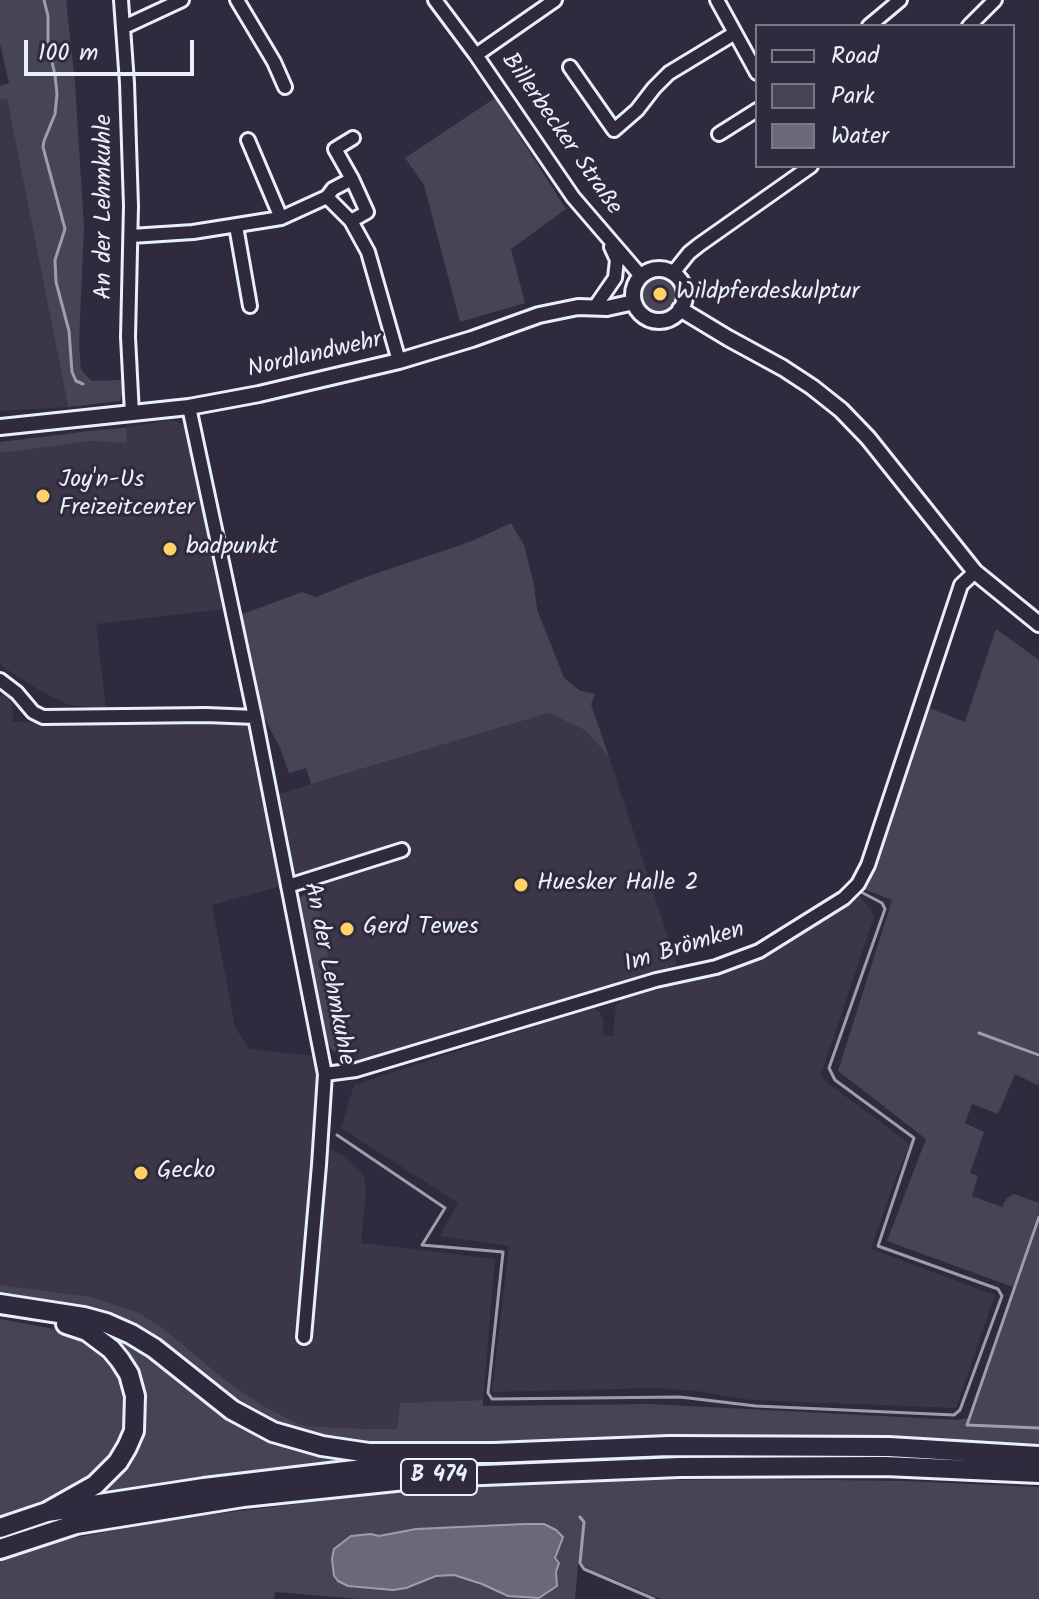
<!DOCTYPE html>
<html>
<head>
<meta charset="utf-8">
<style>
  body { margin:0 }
  #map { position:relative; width:1039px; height:1599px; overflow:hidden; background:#2f2a3d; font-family:Kalam,sans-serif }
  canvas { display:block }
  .legend { position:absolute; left:755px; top:24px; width:260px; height:144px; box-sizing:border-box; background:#2f2a3d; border:2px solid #797a88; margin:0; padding:10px 14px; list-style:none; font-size:24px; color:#e8f1f8 }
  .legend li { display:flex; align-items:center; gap:16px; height:40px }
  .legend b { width:40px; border:2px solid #797a88 }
  .scale { position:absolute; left:24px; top:40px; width:170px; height:36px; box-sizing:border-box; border:4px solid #e8f1f8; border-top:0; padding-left:10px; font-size:24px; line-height:28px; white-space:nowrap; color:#e8f1f8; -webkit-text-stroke:6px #2f2a3d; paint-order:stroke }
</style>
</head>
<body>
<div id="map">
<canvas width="1039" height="1599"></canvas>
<ul class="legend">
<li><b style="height:10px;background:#2f2a3d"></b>Road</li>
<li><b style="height:22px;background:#464455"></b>Park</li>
<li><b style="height:22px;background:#696978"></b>Water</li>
</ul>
<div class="scale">100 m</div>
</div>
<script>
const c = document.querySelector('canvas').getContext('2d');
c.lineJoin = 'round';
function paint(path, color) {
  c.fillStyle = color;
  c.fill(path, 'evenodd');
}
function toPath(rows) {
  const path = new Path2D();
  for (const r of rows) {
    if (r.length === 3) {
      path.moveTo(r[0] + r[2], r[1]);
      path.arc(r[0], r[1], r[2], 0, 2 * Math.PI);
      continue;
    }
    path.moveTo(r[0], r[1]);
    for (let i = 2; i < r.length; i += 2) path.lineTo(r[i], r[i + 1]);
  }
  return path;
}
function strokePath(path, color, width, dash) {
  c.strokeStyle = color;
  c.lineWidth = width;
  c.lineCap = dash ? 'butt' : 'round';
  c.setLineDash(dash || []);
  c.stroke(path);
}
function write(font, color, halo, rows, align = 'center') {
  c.font = font + ' Kalam,sans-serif';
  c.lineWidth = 6;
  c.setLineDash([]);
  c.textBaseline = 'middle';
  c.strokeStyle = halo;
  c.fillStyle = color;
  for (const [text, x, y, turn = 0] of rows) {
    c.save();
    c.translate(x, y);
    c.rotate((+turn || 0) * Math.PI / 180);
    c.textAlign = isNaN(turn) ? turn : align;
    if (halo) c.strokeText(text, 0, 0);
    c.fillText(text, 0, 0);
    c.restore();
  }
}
paint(toPath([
  [0,93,7,97,68,407,0,411],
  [173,420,186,426,225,609,96,624,106,708,69,705,44,693,3,667,0,663,0,446],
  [0,695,12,696,13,722,249,722,265,798,549,713,586,731,609,757,677,965,358,1061,348,1060,315,889,282,886,212,905,235,1027,249,1049,314,1056,318,1076,313,1145,327,1148,345,1156,364,1175,366,1193,361,1243,495,1259,483,1400,400,1403,397,1429,368,1429,304,1426,288,1420,263,1406,228,1382,159,1325,137,1312,92,1297,0,1285],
  [857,892,872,912,874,917,821,1075,825,1081,910,1144,895,1180,871,1249,995,1295,956,1408,751,1400,696,1391,658,1388,492,1392,509,1246,440,1236,458,1203,341,1128,354,1085,593,1007,600,1013,603,1021,603,1035,613,1036,616,1005,620,1003,620,1000,760,957,814,922]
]), '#3b3749');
paint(toPath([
  [0,0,66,0,75,82,84,228,79,343,81,370,92,381,121,380,122,394,120,401,68,407,7,98,0,100,0,86,9,83,0,44],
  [495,98,566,209,511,249,525,303,460,322,424,185,405,158],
  [659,295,18],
  [126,428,127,443,91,441,0,453,0,442,98,430],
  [511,523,524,545,534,585,537,609,564,678,579,690,595,694,591,704,609,757,586,731,549,713,311,784,306,768,289,773,280,748,261,711,240,615,302,592,316,597,363,578,472,541],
  [996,629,1039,660,1039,1053,980,1032,978,1034,1039,1057,1039,1086,1015,1074,998,1114,972,1104,965,1123,984,1132,970,1173,978,1176,972,1196,1002,1207,1007,1198,1014,1194,1039,1203,1039,1212,1013,1287,887,1241,926,1139,838,1071,892,900,861,888,873,866,927,707,965,722],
  [315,888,348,1060,332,1050,327,1043,299,903,299,898],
  [1039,1222,1039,1446,921,1441,727,1438,588,1440,413,1448,327,1442,254,1417,162,1348,0,1298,0,1285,92,1297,137,1312,159,1325,228,1382,263,1406,288,1419,304,1426,368,1429,397,1429,400,1403,483,1400,483,1406,650,1404,958,1420,967,1418,970,1421],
  [0,1319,66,1331,103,1349,123,1377,129,1423,106,1469,63,1498,0,1520],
  [88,1326,133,1342,212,1403,368,1459,83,1500,99,1488,140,1400],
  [748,1479,904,1481,1039,1487,1039,1599,661,1599,585,1567,582,1563,578,1564,575,1599,360,1599,275,1592,274,1599,0,1599,0,1555,37,1545,174,1519,386,1493,494,1484,592,1481]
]), '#464455');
const water = toPath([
  [525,1524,544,1524,556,1530,563,1537,555,1558,559,1563,556,1572,557,1586,539,1598,508,1596,482,1584,454,1575,436,1576,406,1588,393,1590,348,1586,338,1581,334,1576,332,1559,334,1549,351,1536,371,1534,379,1536,416,1529,525,1524]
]);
paint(water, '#696978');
strokePath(water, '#9c9fab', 2);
strokePath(toPath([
  [44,0,48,16,48,44,55,75,57,94,55,114,44,141,43,147,65,229,55,260,56,282,69,331,72,372,76,381,83,384],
  [979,1033,1039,1055],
  [337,1135,445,1208,422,1245,503,1252,488,1393,492,1399,680,1397,756,1406,954,1415,960,1410,1002,1296,998,1289,878,1246,914,1138,835,1080,829,1068,885,909,882,903,861,892],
  [1039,1217,967,1425,1039,1428],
  [580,1517,584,1522,580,1563,584,1569,654,1599]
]), '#9c9fab', 3);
const minor = toPath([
  [121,0,127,83,131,206,128,337,132,414],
  [237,0,274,62,285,87],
  [435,0,476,55,573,197,641,276],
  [717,0,757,73],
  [869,26,900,0],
  [969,26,995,0],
  [124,27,182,0],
  [476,55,555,0],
  [570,67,614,130,637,110,654,88,669,73,735,33],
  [719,134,757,110],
  [248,140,281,218],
  [352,179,335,149,353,138],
  [327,197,333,189,352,179,367,212,351,221],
  [236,226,250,306],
  [131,236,193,232,281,218,327,197,351,221,368,252,399,361],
  [673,273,689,253,699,245,811,166],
  [595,307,615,278,617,260,611,247],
  [189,407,255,717,325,1074,319,1165,304,1337],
  [0,680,17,693,33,712,43,717,206,715,255,717],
  [288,886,402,850],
  [325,1074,356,1070,656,980,716,967,759,951,844,898,858,884,868,865,961,585,975,572]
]);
const major = toPath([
  [659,295,26],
  [680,309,728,338,783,368,812,387,841,410,868,438,975,572,1039,624],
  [0,427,189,407,259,394,399,361,472,339,539,315,578,307,607,308,634,302]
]);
const highway = toPath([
  [0,1304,84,1317,106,1323,131,1334,154,1348,232,1410,273,1432,322,1446,369,1453,494,1453,669,1446,889,1447,1039,1456],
  [47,1512,204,1488,413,1463],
  [0,1528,47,1512,95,1485,118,1462,127,1447,134,1431,135,1396,129,1374,120,1360,111,1349,87,1331,66,1324],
  [0,1549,76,1524,243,1497,434,1477,680,1467,885,1466,1039,1473]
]);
strokePath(minor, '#e8f1f8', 18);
strokePath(major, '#e8f1f8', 20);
strokePath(highway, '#e8f1f8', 24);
strokePath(minor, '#2f2a3d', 12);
strokePath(major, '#2f2a3d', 14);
strokePath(highway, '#2f2a3d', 18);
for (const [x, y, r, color] of [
  [660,294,8,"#ffd166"],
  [43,496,8,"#ffd166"],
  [170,549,8,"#ffd166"],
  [521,885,8,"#ffd166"],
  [347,929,8,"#ffd166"],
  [141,1173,8,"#ffd166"]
]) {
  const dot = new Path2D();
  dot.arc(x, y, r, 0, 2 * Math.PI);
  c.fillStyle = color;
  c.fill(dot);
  strokePath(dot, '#2f2a3d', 3);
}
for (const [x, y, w] of [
  [439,1477,76]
]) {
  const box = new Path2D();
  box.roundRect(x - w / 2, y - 18, w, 36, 6);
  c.fillStyle = '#2f2a3d';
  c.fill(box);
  strokePath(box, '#e8f1f8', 2);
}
write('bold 22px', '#e8f1f8', null, [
  ["B 474",439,1477]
]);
write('24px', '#e8f1f8', '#2f2a3d', [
  ["Billerbecker Straße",560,135,55],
  ["An der Lehmkuhle",106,207,-90],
  ["Nordlandwehr",315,357,-13],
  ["Im Brömken",685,949,-17],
  ["An der Lehmkuhle",327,974,79]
]);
write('24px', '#e8f1f8', '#2f2a3d', [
  ["Wildpferdeskulptur",676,294],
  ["Joy'n-Us",59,482],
  ["Freizeitcenter",59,510],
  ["badpunkt",186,549],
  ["Huesker Halle 2",537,885],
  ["Gerd Tewes",363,929],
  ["Gecko",157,1173]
], 'left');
</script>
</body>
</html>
